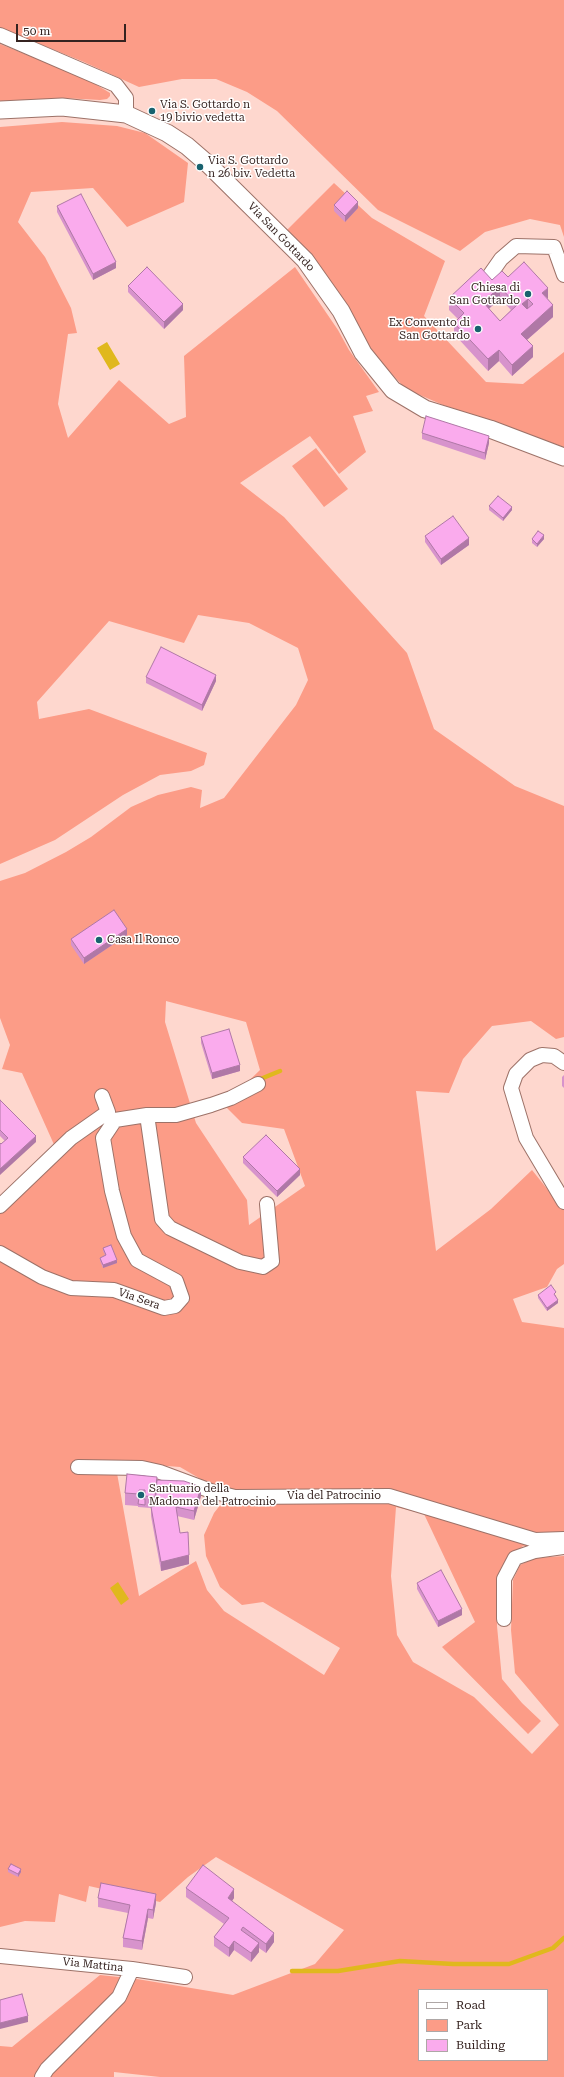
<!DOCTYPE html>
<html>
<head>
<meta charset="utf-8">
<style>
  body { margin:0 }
  #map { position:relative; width:564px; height:2077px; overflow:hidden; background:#fed7ce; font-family:"Roboto Serif",serif }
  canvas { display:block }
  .legend { position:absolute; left:418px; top:1989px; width:130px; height:72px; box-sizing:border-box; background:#fff; border:1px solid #aea7a6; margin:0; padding:5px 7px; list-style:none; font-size:12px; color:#352320 }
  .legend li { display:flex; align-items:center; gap:8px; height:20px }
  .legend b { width:20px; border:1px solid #aea7a6 }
  .scale { position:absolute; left:16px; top:24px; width:110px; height:18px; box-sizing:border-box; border:2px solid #352320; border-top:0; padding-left:5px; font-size:12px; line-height:14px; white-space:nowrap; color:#352320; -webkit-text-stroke:3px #fff; paint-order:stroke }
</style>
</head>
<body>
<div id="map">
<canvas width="564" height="2077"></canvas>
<ul class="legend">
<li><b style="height:5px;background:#fff"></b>Road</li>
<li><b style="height:11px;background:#fc9c87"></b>Park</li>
<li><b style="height:11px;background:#faabed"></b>Building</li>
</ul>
<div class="scale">50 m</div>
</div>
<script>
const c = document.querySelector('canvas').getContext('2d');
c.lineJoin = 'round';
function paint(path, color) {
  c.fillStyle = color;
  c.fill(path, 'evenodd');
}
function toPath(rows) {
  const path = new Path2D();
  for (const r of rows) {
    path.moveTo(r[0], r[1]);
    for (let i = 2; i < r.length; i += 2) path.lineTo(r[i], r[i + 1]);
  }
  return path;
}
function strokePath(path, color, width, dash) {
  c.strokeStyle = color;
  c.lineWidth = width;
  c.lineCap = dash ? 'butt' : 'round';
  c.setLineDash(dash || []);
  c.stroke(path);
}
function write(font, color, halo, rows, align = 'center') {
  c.font = font + ' "Roboto Serif",serif';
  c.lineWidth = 3;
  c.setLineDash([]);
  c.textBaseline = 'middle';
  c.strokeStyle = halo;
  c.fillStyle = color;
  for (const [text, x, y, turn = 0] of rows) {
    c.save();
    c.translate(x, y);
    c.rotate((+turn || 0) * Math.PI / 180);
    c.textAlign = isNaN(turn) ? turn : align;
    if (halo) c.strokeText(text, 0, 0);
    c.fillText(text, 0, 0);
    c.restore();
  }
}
paint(toPath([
  [0,0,564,0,564,237,560,225,530,219,485,232,460,251,378,210,277,111,247,92,216,79,182,79,139,87,84,62,0,28],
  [0,44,87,79,110,93,110,96,107,99,100,100,63,98,0,103],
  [62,122,117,126,145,133,188,163,184,202,127,227,93,188,31,192,18,222,45,257,71,308,77,333,68,334,58,404,68,438,119,380,169,424,186,417,184,356,295,267,338,330,349,350,379,392,366,396,373,411,353,416,366,452,339,474,310,436,240,483,284,517,407,653,434,729,515,786,564,806,564,1037,556,1039,531,1021,492,1026,463,1059,449,1093,416,1091,436,1251,491,1209,532,1170,564,1210,564,1264,557,1269,547,1287,513,1299,522,1322,564,1328,564,1544,523,1546,510,1558,500,1578,497,1626,502,1679,522,1703,541,1721,528,1734,442,1647,475,1622,424,1514,396,1507,391,1576,397,1635,413,1662,474,1697,532,1754,559,1725,515,1673,511,1630,513,1580,520,1565,534,1558,564,1556,564,2077,160,2077,114,2072,114,2077,0,2077,0,2046,12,2047,100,1975,137,1979,233,1995,315,1964,344,1930,216,1857,188,1877,160,1902,89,1886,86,1902,59,1894,55,1922,25,1921,0,1927,0,1207,56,1149,22,1073,2,1069,10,1045,0,1018,0,881,25,873,66,852,91,837,131,807,158,795,191,787,202,790,200,808,224,798,296,705,308,680,298,648,249,623,198,615,184,643,109,621,37,702,39,719,89,709,207,753,204,765,191,771,160,775,123,795,55,840,0,864,0,127],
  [166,1001,246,1022,260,1070,224,1105,242,1123,284,1129,305,1186,249,1225,247,1200,196,1123,165,1022],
  [115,1462,180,1467,228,1495,214,1513,204,1535,206,1556,220,1587,242,1605,263,1602,340,1648,324,1675,224,1611,207,1590,196,1561,139,1596],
  [419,1990,547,1990,547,2060,419,2060],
  [334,183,372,218,445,261,424,316,486,382,523,384,564,352,564,447,443,405,406,389,368,349,310,255,287,230],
  [316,448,348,489,324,507,292,466]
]), '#fc9c87');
paint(toPath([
  [107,342,120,364,110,370,97,348],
  [118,1582,129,1599,121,1605,110,1588]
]), '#e0b81d');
strokePath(toPath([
  [258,1080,280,1071],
  [292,1971,338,1971,400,1961,453,1964,509,1964,553,1948,564,1938]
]), '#e0b81d', 4.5);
const minor = toPath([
  [0,35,116,85,126,98,126,114],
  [487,279,501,259,516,246,554,247,564,275],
  [564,1063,554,1056,542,1055,530,1060,516,1074,511,1088,526,1138,564,1202],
  [147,1115,176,1115,211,1105,231,1098,258,1084],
  [0,1206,71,1138,108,1112,102,1096],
  [0,1253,42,1277,71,1288,114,1290,164,1308,175,1306,182,1298,176,1281,137,1260,124,1236,112,1191,103,1138,115,1120,147,1115,162,1219,170,1228,240,1262,263,1267,272,1261,267,1204],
  [78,1467,142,1468,160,1472,211,1491,235,1497,389,1496,535,1540,564,1539],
  [504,1619,504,1579,515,1558,535,1551,564,1547],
  [0,1956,132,1969,185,1977],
  [42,2077,47,2069,119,1997,132,1969]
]);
const tertiary = toPath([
  [0,110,62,107,126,114,167,133,187,146,209,165,305,260,341,311,363,353,393,390,425,409,490,429,564,457]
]);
strokePath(minor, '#9d7268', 16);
strokePath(tertiary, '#9d7268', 19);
strokePath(minor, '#fff', 14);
strokePath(tertiary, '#fff', 17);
paint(toPath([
  [334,205,358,208,345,222,334,211],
  [57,206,116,268,93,280,57,212],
  [492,280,548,299,553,317,527,340,533,357,512,376,499,361,488,371,454,334,454,323,458,319,449,310,449,298],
  [500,298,511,310,500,321,489,309],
  [128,286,183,310,164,329,128,292],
  [422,433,489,443,485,460,422,439],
  [489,506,512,510,503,521,489,510],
  [425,536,469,545,441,565,425,542],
  [532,539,544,539,537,547,532,543],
  [146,677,216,681,202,711,146,683],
  [127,935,84,964,71,945,71,939],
  [201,1037,240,1071,212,1079,201,1043],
  [564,1075,564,1088,562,1086,562,1077],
  [0,1100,36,1142,1,1144,5,1141,0,1136],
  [243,1157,300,1175,277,1197,243,1163],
  [103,1248,117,1263,103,1268,100,1261,100,1258,105,1255,103,1251],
  [538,1295,556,1295,556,1296,558,1303,547,1311,538,1298],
  [157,1480,201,1496,194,1520,177,1516,180,1533,189,1564,161,1571,151,1516,151,1508,138,1507,138,1506,125,1505,125,1493],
  [417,1583,462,1615,438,1627,417,1589],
  [8,1869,21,1872,18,1877,8,1872],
  [186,1888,234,1898,232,1901,274,1942,266,1953,259,1948,259,1952,251,1962,234,1950,229,1957,214,1946,214,1937,224,1924,186,1897],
  [98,1898,156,1903,153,1919,148,1918,142,1950,123,1947,123,1938,128,1913,98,1907]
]), '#d793cc');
paint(toPath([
  [358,202,358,208,345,222,345,216],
  [116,262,116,268,93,280,93,274],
  [500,287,500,298,483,314,483,302],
  [548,288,548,299,542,293],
  [528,299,528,311,522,304],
  [183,304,183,310,164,329,164,322],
  [553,305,553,317,521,345,521,334],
  [533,346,533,357,512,376,512,365],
  [499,350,499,361,488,371,488,359],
  [489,436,489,443,485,460,485,453],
  [512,507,512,510,503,521,503,518],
  [544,535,544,539,537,547,537,544],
  [469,538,469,545,441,565,441,559],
  [216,675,216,681,202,711,202,705],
  [127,929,127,935,84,964,84,958],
  [240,1065,240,1071,212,1079,212,1073],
  [36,1136,36,1142,0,1175,0,1169],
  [300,1169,300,1175,277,1197,277,1191],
  [117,1260,117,1263,103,1268,103,1265],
  [558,1300,558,1303,547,1311,547,1308],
  [201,1487,201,1496,194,1520,194,1511],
  [189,1555,189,1564,161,1571,161,1562],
  [462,1609,462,1615,438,1627,438,1621],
  [21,1869,21,1872,18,1877,18,1874],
  [234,1889,234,1898,228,1907,228,1898],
  [156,1894,156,1903,153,1919,153,1910],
  [148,1909,148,1918,142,1950,142,1941],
  [274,1933,274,1942,266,1953,266,1944],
  [234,1941,234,1950,229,1957,229,1948],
  [259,1943,259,1952,251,1962,251,1953],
  [28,2016,28,2022,0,2029,0,2023]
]), '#af78a6');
const building = toPath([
  [347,191,358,202,345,216,334,205,347,191],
  [81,194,116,262,93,274,57,206,81,194],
  [524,262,548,288,542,293,553,305,521,334,533,346,512,365,499,350,488,359,454,323,464,313,449,298,481,268,492,280,502,271,508,277,524,262],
  [500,287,517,305,500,321,483,302,500,287],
  [528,299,533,304,527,309,522,304,528,299],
  [147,267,183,304,164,322,128,286,147,267],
  [426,416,489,436,485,453,422,433,426,416],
  [498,496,512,507,503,518,489,506,498,496],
  [453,516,469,538,441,559,425,536,453,516],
  [538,531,544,535,537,544,532,539,538,531],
  [161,647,216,675,202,705,146,677,161,647],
  [114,910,127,929,84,958,71,939,114,910],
  [229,1029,240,1065,212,1073,201,1037,229,1029],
  [0,1100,36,1136,0,1169,0,1143,1,1144,8,1138,0,1130,0,1100],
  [266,1135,300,1169,277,1191,243,1157,266,1135],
  [111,1245,117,1260,103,1265,100,1258,106,1255,103,1248,111,1245],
  [551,1285,556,1292,554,1294,558,1300,547,1308,538,1295,551,1285],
  [127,1474,157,1477,155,1497,145,1496,145,1490,139,1490,139,1494,125,1493,127,1474],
  [157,1480,184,1481,201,1487,194,1511,176,1507,180,1533,188,1532,189,1555,161,1562,151,1507,155,1506,157,1480],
  [139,1498,145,1499,145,1505,138,1504,139,1498],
  [441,1570,462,1609,438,1621,417,1583,441,1570],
  [11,1864,21,1869,18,1874,8,1869,11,1864],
  [203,1865,234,1889,228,1898,274,1933,266,1944,243,1927,241,1930,259,1943,251,1953,234,1941,229,1948,214,1937,229,1918,186,1888,203,1865],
  [101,1883,156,1894,153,1910,148,1909,142,1941,123,1938,130,1905,98,1898,101,1883],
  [22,1994,28,2016,0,2023,0,2000,22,1994]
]);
paint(building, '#faabed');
strokePath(building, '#af78a6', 1);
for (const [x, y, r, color] of [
  [152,111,4,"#18626f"],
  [200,167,4,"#18626f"],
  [528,294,4,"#18626f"],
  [478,329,4,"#18626f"],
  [99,940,4,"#18626f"],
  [141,1495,4,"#18626f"]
]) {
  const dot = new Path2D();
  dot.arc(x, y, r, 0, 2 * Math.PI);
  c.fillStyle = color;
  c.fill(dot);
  strokePath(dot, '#fff', 1.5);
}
write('11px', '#352320', '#fff', [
  ["Via S. Gottardo n",160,105],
  ["19 bivio vedetta",160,118],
  ["Via S. Gottardo",208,161],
  ["n 26 biv. Vedetta",208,174],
  ["Chiesa di",520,288,"right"],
  ["San Gottardo",520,301,"right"],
  ["Ex Convento di",470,323,"right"],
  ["San Gottardo",470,336,"right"],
  ["Casa Il Ronco",107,940],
  ["Santuario della",149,1489],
  ["Madonna del Patrocinio",149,1502]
], 'left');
write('11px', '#352320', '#fff', [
  ["Via San Gottardo",281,237,46],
  ["Via Sera",139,1299,19],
  ["Via del Patrocinio",334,1496],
  ["Via Mattina",93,1965,6]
]);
</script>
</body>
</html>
